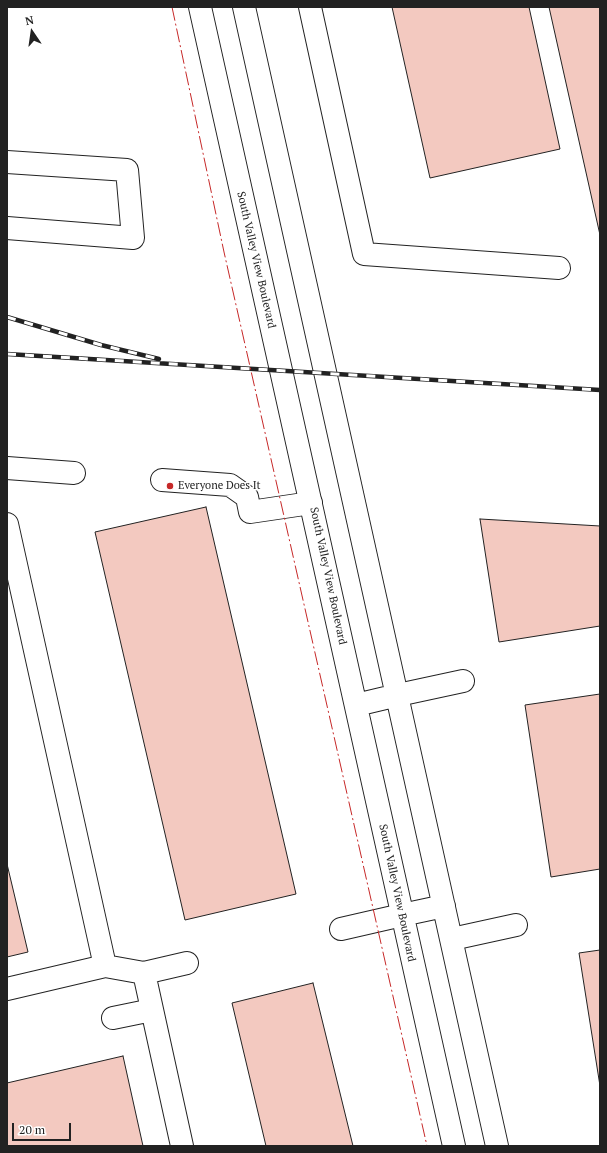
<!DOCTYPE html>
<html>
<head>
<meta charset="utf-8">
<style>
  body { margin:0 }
  #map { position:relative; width:607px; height:1153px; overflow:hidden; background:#fff; font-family:"PT Serif",serif }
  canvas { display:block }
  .frame { position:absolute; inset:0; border:8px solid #222; pointer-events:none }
  .north { position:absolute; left:12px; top:12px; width:40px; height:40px; -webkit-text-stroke:3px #fff; paint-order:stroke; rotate:347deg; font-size:11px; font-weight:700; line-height:16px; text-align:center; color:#222 }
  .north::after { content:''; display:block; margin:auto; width:14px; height:18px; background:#222; clip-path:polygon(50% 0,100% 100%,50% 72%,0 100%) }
  .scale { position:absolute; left:12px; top:1123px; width:59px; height:18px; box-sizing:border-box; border:2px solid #222; border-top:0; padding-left:5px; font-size:12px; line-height:14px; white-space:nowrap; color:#222; -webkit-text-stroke:3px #fff; paint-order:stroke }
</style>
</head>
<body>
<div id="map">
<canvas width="607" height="1153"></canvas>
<div class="frame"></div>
<div class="north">N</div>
<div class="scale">20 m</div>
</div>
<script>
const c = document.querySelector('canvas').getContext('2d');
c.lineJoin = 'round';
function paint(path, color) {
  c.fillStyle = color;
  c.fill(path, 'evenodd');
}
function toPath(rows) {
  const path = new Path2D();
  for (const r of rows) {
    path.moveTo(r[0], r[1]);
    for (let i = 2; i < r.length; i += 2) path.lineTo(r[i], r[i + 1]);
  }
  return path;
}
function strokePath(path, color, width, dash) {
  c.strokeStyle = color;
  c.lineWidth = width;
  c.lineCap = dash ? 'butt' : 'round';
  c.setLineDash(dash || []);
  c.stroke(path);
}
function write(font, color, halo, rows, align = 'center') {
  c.font = font + ' "PT Serif",serif';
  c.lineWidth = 3;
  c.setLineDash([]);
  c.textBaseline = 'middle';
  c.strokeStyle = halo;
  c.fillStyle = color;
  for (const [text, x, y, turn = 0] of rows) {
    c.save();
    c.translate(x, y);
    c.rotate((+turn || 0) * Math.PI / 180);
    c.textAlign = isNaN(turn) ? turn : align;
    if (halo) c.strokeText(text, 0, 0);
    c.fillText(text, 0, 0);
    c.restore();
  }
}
const building = toPath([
  [392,7,529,7,560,149,430,178,392,7],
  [549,7,600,7,600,235,549,7],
  [206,507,296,894,185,920,95,532,206,507],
  [480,519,600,526,600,626,499,642,480,519],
  [600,694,600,869,551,877,525,705,600,694],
  [7,864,28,952,7,957,7,864],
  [600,950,600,1086,579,953,600,950],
  [313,983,353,1146,266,1146,232,1003,313,983],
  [123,1056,143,1146,7,1146,7,1083,123,1056]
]);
paint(building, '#f3c9c0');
strokePath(building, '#222', 1);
const minor = toPath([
  [310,7,364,254,559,268],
  [7,162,127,170,133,238,7,228],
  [7,468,74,473],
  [162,480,230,485,247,497,250,512,311,503],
  [7,524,105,966],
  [398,695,463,681],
  [341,929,402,915],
  [452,939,516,925],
  [7,989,105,966,144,973],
  [113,1018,152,1010],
  [182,1146,144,973,187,963]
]);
const major = toPath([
  [200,7,454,1146],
  [244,7,497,1146],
  [356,705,398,695],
  [402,915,444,906]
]);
strokePath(minor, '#222', 24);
strokePath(major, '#222', 24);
strokePath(minor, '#fff', 22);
strokePath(major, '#fff', 22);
const rail = toPath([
  [7,317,101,345,159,359],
  [7,354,600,390]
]);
strokePath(rail, '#222', 4.5);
strokePath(rail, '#fff', 3, [9]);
strokePath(toPath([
  [172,7,224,252,427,1146]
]), '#c62828', 1, [14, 3, 2, 3]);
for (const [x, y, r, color] of [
  [170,486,4,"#c62828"]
]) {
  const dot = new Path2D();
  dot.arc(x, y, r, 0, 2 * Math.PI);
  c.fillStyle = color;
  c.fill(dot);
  strokePath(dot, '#fff', 1.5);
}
write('11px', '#222', '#fff', [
  ["South Valley View Boulevard",256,260,77],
  ["South Valley View Boulevard",328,576,78],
  ["South Valley View Boulevard",397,893,78]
]);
write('11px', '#222', '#fff', [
  ["Everyone Does It",178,486]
], 'left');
</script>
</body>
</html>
